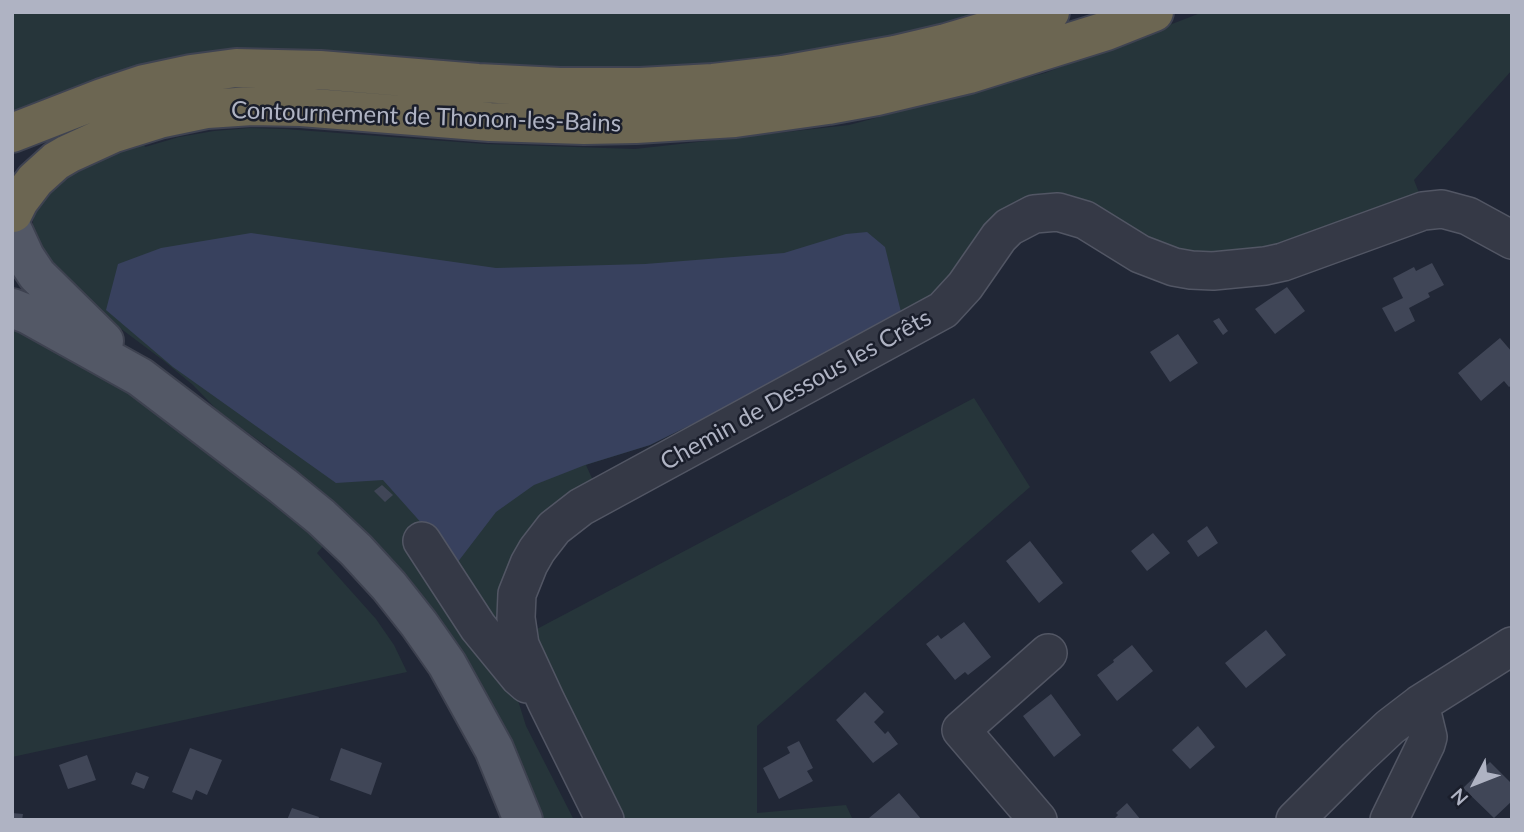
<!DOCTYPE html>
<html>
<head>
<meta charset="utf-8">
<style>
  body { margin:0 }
  #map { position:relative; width:1524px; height:832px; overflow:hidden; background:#212736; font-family:Lato,sans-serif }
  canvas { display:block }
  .frame { position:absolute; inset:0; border:14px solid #afb3c3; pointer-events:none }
  .north { position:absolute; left:1440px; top:748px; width:70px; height:70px; -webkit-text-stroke:5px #1a1e2b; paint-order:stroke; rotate:228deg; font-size:19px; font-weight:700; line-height:28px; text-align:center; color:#afb3c3 }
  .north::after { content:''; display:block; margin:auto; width:24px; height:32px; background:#afb3c3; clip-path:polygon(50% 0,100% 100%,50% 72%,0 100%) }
</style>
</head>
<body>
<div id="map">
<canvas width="1524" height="832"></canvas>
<div class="frame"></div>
<div class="north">N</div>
</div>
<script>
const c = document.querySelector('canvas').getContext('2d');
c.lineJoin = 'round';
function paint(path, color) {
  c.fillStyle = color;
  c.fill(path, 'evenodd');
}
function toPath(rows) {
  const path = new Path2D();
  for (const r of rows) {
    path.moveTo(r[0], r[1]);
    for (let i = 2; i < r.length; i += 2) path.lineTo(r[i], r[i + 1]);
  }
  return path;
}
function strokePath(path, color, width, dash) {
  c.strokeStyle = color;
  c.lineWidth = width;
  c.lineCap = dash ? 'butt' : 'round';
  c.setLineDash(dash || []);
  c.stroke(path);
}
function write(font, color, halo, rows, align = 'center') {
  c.font = font + ' Lato,sans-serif';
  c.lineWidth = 5;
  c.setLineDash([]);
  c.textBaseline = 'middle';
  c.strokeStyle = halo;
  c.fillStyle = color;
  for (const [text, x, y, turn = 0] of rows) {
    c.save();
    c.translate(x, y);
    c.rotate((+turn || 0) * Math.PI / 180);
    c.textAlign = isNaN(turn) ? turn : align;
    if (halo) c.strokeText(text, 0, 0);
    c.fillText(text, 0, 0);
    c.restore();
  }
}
paint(toPath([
  [12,12,980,12,874,42,714,64,593,71,481,65,304,52,12,117],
  [1203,12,1512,12,1512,70,1414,180,1421,198,1264,253,1200,256,1149,241,1062,199,903,320,650,445,586,465,595,485,509,567,494,623,526,726,574,820,542,820,506,732,477,677,443,625,405,575,362,529,317,488,269,448,218,411,193,385,164,361,108,319,46,261,33,236,33,221,35,211,61,174,142,140,145,147,179,137,214,131,250,128,285,129,485,144,635,149,849,125,1045,73],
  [12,320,105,373,327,542,317,553,376,619,394,645,407,672,12,757],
  [974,398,1030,487,757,726,757,813,846,805,853,820,621,820,547,667,535,630]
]), '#26353a');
paint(toPath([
  [867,232,885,247,903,320,650,445,585,465,534,485,496,512,457,563,383,480,336,483,173,367,106,310,118,264,161,248,251,233,496,268,645,264,784,253,846,234]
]), '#38415e');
paint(toPath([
  [1432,263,1444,285,1428,293,1430,297,1409,308,1415,321,1395,332,1382,308,1403,298,1393,278,1414,267,1416,271],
  [1287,287,1305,311,1275,334,1255,309],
  [1219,318,1228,331,1223,335,1213,321],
  [1178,334,1198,363,1170,382,1150,352],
  [1500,338,1512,352,1512,385,1509,387,1504,381,1481,401,1458,373],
  [382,485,393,495,385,502,374,491],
  [1207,526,1218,543,1198,557,1187,541],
  [1153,533,1170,553,1147,571,1131,551],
  [1030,541,1063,583,1039,603,1006,561],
  [964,622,991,657,968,675,965,672,955,680,926,644,938,635,941,639],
  [1266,630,1286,655,1246,688,1225,663],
  [1132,645,1153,671,1117,701,1097,675,1114,662,1113,660],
  [865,692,884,712,874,722,885,734,888,731,898,744,873,763,836,720],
  [1051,694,1081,735,1054,757,1023,716],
  [1198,726,1215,747,1190,769,1172,750],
  [799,741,813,768,807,771,813,781,779,799,763,768,790,753,787,747],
  [190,748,222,760,207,795,196,790,192,800,172,792],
  [341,748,382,763,371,795,330,780],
  [87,755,96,780,68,789,59,765],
  [1490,762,1512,784,1512,801,1494,818,1463,788],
  [136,772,149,777,144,789,131,784],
  [899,793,922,820,870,820,869,818],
  [1127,803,1141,820,1113,820,1118,815,1116,813],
  [292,808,319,817,318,820,287,820],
  [12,813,23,814,22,820,12,820]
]), '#404657');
const minor = toPath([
  [422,541,478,627,519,677,527,684],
  [605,820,546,701,520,645,516,618,517,594,529,564,537,550,554,528,581,507,943,310,965,286,999,237,1009,227,1034,214,1058,212,1085,220,1140,254,1174,267,1191,270,1213,271,1265,266,1283,262,1423,211,1442,209,1468,216,1512,240],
  [1038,820,961,730,1048,653],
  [1295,820,1357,758,1390,727,1420,704,1512,646],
  [1389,820,1426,744,1428,737,1420,704]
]);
const major = toPath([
  [13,231,25,257,37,275,104,341],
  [12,308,27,314,140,377,283,486,321,517,356,550,389,586,419,624,447,664,494,749,523,820]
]);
const highway = toPath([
  [12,133,102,98,144,84,191,74,236,68,320,70,478,83,560,87,640,87,713,83,783,75,895,55,946,43,1050,12],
  [13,213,19,201,35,180,56,161,68,154,114,133,159,119,207,109,252,106,301,107,490,122,584,125,636,124,735,118,828,105,877,96,969,74,1106,31,1154,12]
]);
strokePath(minor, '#525664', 40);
strokePath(major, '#3e4250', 42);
strokePath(highway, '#3f4351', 42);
strokePath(minor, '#353946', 37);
strokePath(major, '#535866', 38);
strokePath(highway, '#6c6652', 38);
write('24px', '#afb3c3', '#1a1e2b', [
  ["Contournement de Thonon-les-Bains",426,117,2],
  ["Chemin de Dessous les Crêts",796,390,-29]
]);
</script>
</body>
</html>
